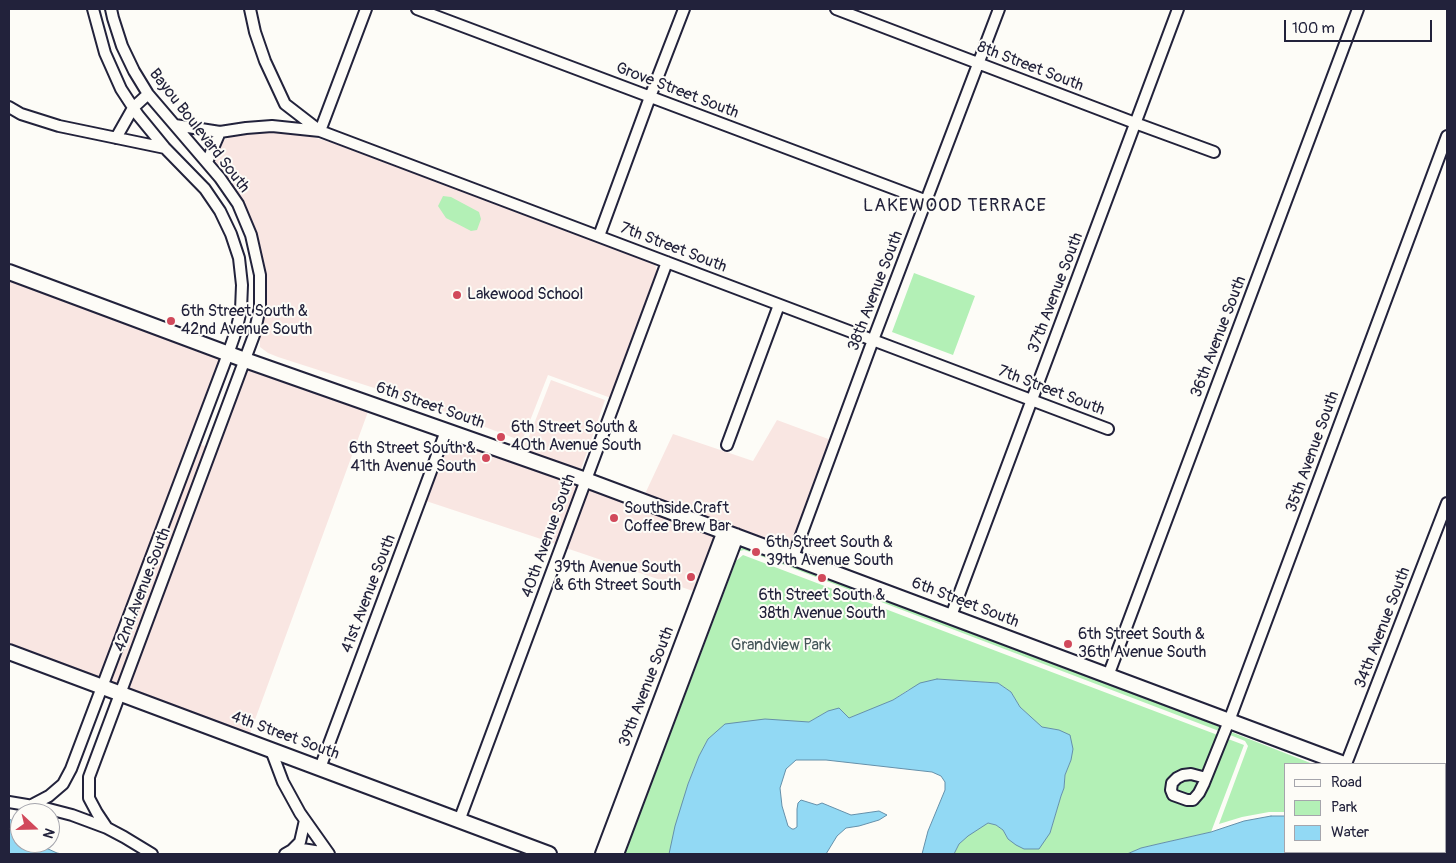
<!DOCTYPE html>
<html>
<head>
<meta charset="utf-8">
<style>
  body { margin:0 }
  #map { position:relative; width:1456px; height:863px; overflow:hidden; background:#fdfcf7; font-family:Pangolin,sans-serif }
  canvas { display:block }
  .frame { position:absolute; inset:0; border:10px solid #22223b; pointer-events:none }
  .legend { position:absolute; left:1284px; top:763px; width:162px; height:90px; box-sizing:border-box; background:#fdfcf7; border:1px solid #a5a5ac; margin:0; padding:6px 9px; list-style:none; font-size:15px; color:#22223b }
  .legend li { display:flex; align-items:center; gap:10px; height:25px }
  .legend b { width:25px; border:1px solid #a5a5ac }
  .north { position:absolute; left:10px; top:803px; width:50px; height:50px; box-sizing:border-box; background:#fdfcf7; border:1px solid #a5a5ac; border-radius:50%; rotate:111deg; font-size:14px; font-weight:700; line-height:20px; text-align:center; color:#22223b }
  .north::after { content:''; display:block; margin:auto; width:18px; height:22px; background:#d1495b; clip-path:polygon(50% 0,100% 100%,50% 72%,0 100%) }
  .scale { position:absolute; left:1284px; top:20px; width:148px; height:22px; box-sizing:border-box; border:2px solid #22223b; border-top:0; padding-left:6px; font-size:15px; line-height:18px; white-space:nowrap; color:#22223b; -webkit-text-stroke:4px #fdfcf7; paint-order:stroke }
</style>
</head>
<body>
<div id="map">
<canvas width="1456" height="863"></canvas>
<div class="frame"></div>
<ul class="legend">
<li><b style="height:6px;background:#fdfcf7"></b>Road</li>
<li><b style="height:14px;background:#b3f0b6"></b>Park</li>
<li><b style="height:14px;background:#92d9f4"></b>Water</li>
</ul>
<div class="north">N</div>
<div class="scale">100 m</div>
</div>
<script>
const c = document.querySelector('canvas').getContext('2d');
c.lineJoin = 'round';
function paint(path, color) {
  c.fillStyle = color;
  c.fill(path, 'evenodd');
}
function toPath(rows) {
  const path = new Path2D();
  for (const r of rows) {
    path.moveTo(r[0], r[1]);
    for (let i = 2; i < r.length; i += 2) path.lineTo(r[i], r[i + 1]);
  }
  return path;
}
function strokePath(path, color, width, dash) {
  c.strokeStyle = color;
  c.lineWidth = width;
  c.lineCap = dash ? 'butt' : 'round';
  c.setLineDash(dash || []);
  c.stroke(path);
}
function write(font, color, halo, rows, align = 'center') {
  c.font = font + ' Pangolin,sans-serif';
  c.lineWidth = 4;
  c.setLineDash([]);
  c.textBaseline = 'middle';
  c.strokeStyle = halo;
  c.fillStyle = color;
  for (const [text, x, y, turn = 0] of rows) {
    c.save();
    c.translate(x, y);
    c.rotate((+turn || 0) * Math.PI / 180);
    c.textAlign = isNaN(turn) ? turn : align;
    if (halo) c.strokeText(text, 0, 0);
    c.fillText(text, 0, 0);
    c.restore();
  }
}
paint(toPath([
  [255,131,278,132,309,136,330,142,649,261,655,264,657,272,611,398,548,375,522,441,427,405,278,357,268,353,260,347,260,337,265,308,265,283,263,259,255,229,244,203,230,181,216,166,214,155,217,146,224,140,235,135],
  [9,277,221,357,99,680,9,647],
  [249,367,369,409,249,736,127,691],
  [551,380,605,400,580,472,510,447,512,441,521,445,527,442],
  [777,420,831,440,789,550,644,496,673,434,753,461],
  [450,437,579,483,556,544,426,501],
  [200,444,207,447,117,687,109,684],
  [589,487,717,534,696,592,566,548]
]), '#f9e6e2');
paint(toPath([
  [443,196,451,197,479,212,481,219,477,230,471,231,446,218,438,206],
  [914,273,975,296,953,355,892,332],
  [740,542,1028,651,1220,727,1219,731,753,553,744,550,740,551,735,555],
  [743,555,1244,745,1211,832,1158,844,1141,848,1127,854,954,854,959,844,968,835,988,823,996,825,1003,830,1008,839,1050,833,1061,796,1064,788,1065,775,1071,760,1059,730,1042,728,1020,707,1011,692,998,683,937,679,908,690,893,700,873,709,849,718,828,711,809,722,708,739,699,756,688,784,669,854,625,854,736,561],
  [1231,732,1313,764,1285,764,1285,812,1269,812,1242,817,1219,824,1248,746,1245,741,1230,735],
  [1445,810,1447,810,1447,854,1418,854,1414,852,1445,852]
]), '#b3f0b6');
const water = toPath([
  [937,679,998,683,1011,692,1020,707,1042,727,1059,730,1070,735,1073,749,1071,760,1065,775,1064,788,1061,796,1050,833,1039,849,1024,849,1016,845,1008,839,1003,830,996,825,988,823,968,836,959,844,954,854,922,854,928,831,945,790,945,782,941,776,932,772,826,760,796,760,786,769,780,788,782,806,788,826,792,829,794,829,797,827,797,809,798,803,801,800,817,805,822,803,851,815,879,811,887,815,879,820,859,826,846,828,837,836,826,854,669,854,675,826,688,784,699,756,708,739,725,724,765,719,809,722,828,711,839,708,849,718,893,700,920,683,937,679],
  [1271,816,1285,816,1285,852,1401,852,1406,854,1127,854,1141,848,1158,844,1211,832,1244,821,1271,816],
  [9,819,13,821,20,828,20,843,35,843,57,853,62,854,9,854,9,819]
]);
paint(water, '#92d9f4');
strokePath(water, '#6590aa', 1);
const street = toPath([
  [250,9,255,32,265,61,285,104,320,131,366,9],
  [417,9,927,201],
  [836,9,1135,123,1214,152],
  [9,107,21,114,59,126,165,148],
  [175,125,220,132,246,128,272,126,320,131,1108,429],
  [116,138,133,108,148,94],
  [207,162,220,132],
  [599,236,650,97,684,9],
  [727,445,779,305],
  [793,557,873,340,999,9],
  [951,616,1178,9],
  [1108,676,1358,9],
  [271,750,283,782,300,813,329,854],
  [1346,764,1447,503],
  [320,768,446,431],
  [1206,778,1191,774,1183,775,1177,778,1172,783,1171,790,1173,795,1187,800,1193,800,1199,793,1204,783,1229,721,1447,136],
  [9,802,45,808,72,815,107,828,124,837,152,854],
  [30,806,49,796,63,784,71,769,228,354,236,331,241,310,242,285,239,258,231,234,220,211,205,189,165,148,138,115,121,89,105,53,93,9],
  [459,821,667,262],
  [107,828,97,813,89,798,89,777,254,335,260,307,260,275,251,235,238,204,220,178,148,94,134,71,122,46,113,18,111,9],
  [292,850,302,849,327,853],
  [285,854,292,850,300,842,305,820]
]);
const secondary = toPath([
  [9,272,245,360,586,480,1344,764],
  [9,652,549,854],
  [1445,802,1447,803],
  [603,854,725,531],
  [616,854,736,536]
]);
strokePath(street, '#22223b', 14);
strokePath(secondary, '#22223b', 18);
strokePath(street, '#fdfcf7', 10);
strokePath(secondary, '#fdfcf7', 14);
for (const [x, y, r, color] of [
  [457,295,5,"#d1495b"],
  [171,321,5,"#d1495b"],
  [501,437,5,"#d1495b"],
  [486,458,5,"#d1495b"],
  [614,518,5,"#d1495b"],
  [756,552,5,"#d1495b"],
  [691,577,5,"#d1495b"],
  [822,578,5,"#d1495b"],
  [1068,644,5,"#d1495b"]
]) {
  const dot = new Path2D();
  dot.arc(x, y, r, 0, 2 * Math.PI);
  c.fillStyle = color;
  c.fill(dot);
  strokePath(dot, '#fdfcf7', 2);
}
write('16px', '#22223b', '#fdfcf7', [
  ["8th Street South",1030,67,21],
  ["Grove Street South",677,91,21],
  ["Bayou Boulevard South",199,131,52],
  ["7th Street South",673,248,21],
  ["38th Avenue South",876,291,-69],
  ["37th Avenue South",1056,293,-69],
  ["36th Avenue South",1219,337,-69],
  ["7th Street South",1051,391,21],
  ["6th Street South",430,406,19],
  ["35th Avenue South",1313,452,-70],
  ["40th Avenue South",549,536,-70],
  ["42nd Avenue South",143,590,-69],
  ["41st Avenue South",369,594,-69],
  ["6th Street South",965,603,21],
  ["34th Avenue South",1383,628,-69],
  ["39th Avenue South",647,687,-69],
  ["4th Street South",285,736,20]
]);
write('16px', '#22223b', '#fdfcf7', [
  ["Lakewood School",467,295],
  ["6th Street South &",181,312],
  ["42nd Avenue South",181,330],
  ["6th Street South &",511,428],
  ["40th Avenue South",511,446],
  ["6th Street South &",476,449,"right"],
  ["41th Avenue South",476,467,"right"],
  ["Southside Craft",624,509],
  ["Coffee Brew Bar",624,527],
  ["6th Street South &",766,543],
  ["39th Avenue South",766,561],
  ["39th Avenue South",681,568,"right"],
  ["& 6th Street South",681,586,"right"],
  ["6th Street South &",822,596,"center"],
  ["38th Avenue South",822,614,"center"],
  ["6th Street South &",1078,635],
  ["36th Avenue South",1078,653]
], 'left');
write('16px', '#46565a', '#fdfcf7', [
  ["Grandview Park",781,646]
]);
c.letterSpacing = '1px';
write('18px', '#22223b', '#fdfcf7', [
  ["LAKEWOOD TERRACE",955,206]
]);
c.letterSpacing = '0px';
</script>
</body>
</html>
